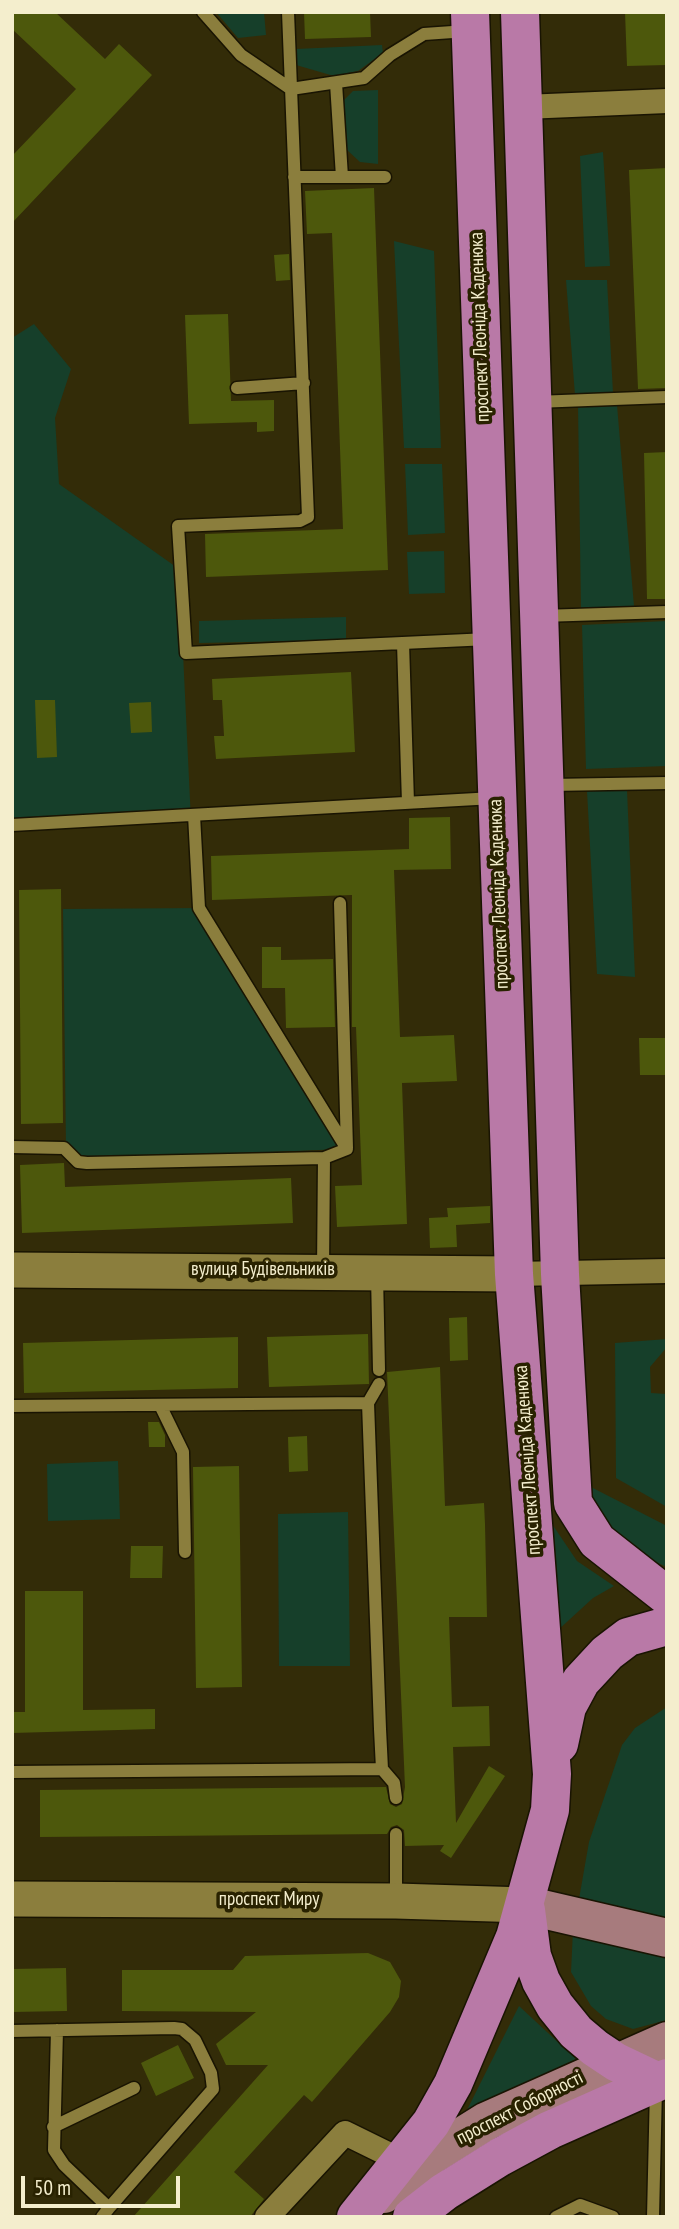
<!DOCTYPE html>
<html>
<head>
<meta charset="utf-8">
<style>
  body { margin:0 }
  #map { position:relative; width:679px; height:2229px; overflow:hidden; background:#332c08; font-family:"PT Sans Narrow",sans-serif }
  canvas { display:block }
  .frame { position:absolute; inset:0; border:14px solid #f4eecd; pointer-events:none }
  .scale { position:absolute; left:21px; top:2176px; width:159px; height:32px; box-sizing:border-box; border:4px solid #f4eecd; border-top:0; padding-left:9px; font-size:21px; line-height:24px; white-space:nowrap; color:#f4eecd; -webkit-text-stroke:5px #292200; paint-order:stroke }
</style>
</head>
<body>
<div id="map">
<canvas width="679" height="2229"></canvas>
<div class="frame"></div>
<div class="scale">50 m</div>
</div>
<script>
const c = document.querySelector('canvas').getContext('2d');
c.lineJoin = 'round';
function paint(path, color) {
  c.fillStyle = color;
  c.fill(path, 'evenodd');
}
function toPath(rows) {
  const path = new Path2D();
  for (const r of rows) {
    path.moveTo(r[0], r[1]);
    for (let i = 2; i < r.length; i += 2) path.lineTo(r[i], r[i + 1]);
  }
  return path;
}
function strokePath(path, color, width, dash) {
  c.strokeStyle = color;
  c.lineWidth = width;
  c.lineCap = dash ? 'butt' : 'round';
  c.setLineDash(dash || []);
  c.stroke(path);
}
function write(font, color, halo, rows, align = 'center') {
  c.font = font + ' "PT Sans Narrow",sans-serif';
  c.lineWidth = 7;
  c.setLineDash([]);
  c.textBaseline = 'middle';
  c.strokeStyle = halo;
  c.fillStyle = color;
  for (const [text, x, y, turn = 0] of rows) {
    c.save();
    c.translate(x, y);
    c.rotate((+turn || 0) * Math.PI / 180);
    c.textAlign = isNaN(turn) ? turn : align;
    if (halo) c.strokeText(text, 0, 0);
    c.fillText(text, 0, 0);
    c.restore();
  }
}
paint(toPath([
  [216,12,264,12,266,35,238,38],
  [382,45,383,53,358,71,334,76,296,65,296,49],
  [378,90,378,164,360,162,346,149,342,102,353,91],
  [603,152,610,266,585,267,580,156],
  [394,241,434,251,441,448,404,448],
  [566,280,607,280,613,393,575,395],
  [34,324,71,369,55,418,59,484,179,569,191,821,12,825,12,338],
  [578,405,617,405,634,606,581,610],
  [405,464,442,464,445,533,408,535],
  [444,551,445,593,409,594,407,552],
  [346,617,346,640,199,643,199,621],
  [667,621,667,766,586,769,582,625],
  [627,790,635,977,597,974,587,791],
  [204,908,343,1149,81,1160,66,1148,63,909],
  [667,1339,667,1347,650,1367,651,1393,667,1394,667,1507,616,1478,615,1343],
  [118,1461,120,1519,48,1521,47,1464],
  [589,1486,667,1526,667,1567,646,1558,607,1525,596,1514],
  [348,1512,350,1666,279,1666,278,1514],
  [550,1521,577,1561,614,1586,593,1598,557,1631],
  [667,1707,667,1920,579,1899,589,1842,622,1745,635,1728],
  [573,1930,667,1954,667,2020,633,2029,606,2019,591,2006,571,1972],
  [519,2006,576,2059,466,2112]
]), '#163f2a');
paint(toPath([
  [12,12,55,12,105,59,119,44,152,75,12,223,12,156,76,89,12,29],
  [304,12,370,12,371,37,305,39],
  [625,12,665,12,667,65,627,66],
  [667,168,667,388,638,389,629,170],
  [374,188,388,570,206,577,205,534,343,529,332,233,307,234,305,191],
  [289,254,290,280,276,281,274,255],
  [228,314,231,401,274,400,274,431,257,432,257,422,189,424,185,315],
  [667,452,667,599,647,599,644,453],
  [351,672,355,752,216,759,214,736,224,736,222,700,213,700,212,679],
  [35,700,55,700,57,757,37,758],
  [151,702,152,732,131,733,129,703],
  [450,817,451,869,394,870,400,1037,454,1035,457,1081,402,1083,407,1224,337,1227,335,1186,362,1185,356,1027,352,1027,352,895,212,900,211,856,409,849,409,818],
  [61,889,63,1123,21,1124,19,890],
  [262,947,281,947,281,960,333,959,335,1027,286,1028,285,988,262,988],
  [639,1038,667,1038,667,1075,640,1075],
  [64,1163,65,1187,291,1178,293,1223,22,1233,20,1165],
  [490,1206,490,1223,456,1225,457,1247,430,1248,429,1218,448,1217,447,1208],
  [467,1317,468,1360,450,1361,449,1318],
  [368,1334,369,1384,269,1387,267,1337],
  [238,1337,238,1388,24,1393,23,1343],
  [440,1367,445,1506,484,1503,485,1524,487,1617,449,1617,452,1707,489,1706,490,1746,453,1747,456,1823,489,1766,505,1776,451,1858,440,1851,444,1845,405,1846,404,1830,397,1825,391,1827,387,1834,40,1837,40,1790,386,1787,390,1804,396,1807,402,1804,405,1787,387,1372],
  [148,1422,159,1422,165,1435,165,1447,149,1447],
  [307,1436,308,1471,289,1472,288,1437],
  [239,1466,242,1687,196,1688,193,1467],
  [131,1546,163,1546,162,1578,130,1578],
  [25,1591,83,1591,83,1710,155,1709,155,1729,12,1733,12,1712,25,1712],
  [368,1953,390,1962,401,1981,399,1997,390,2012,312,2102,304,2095,234,2172,264,2199,250,2217,133,2217,268,2065,226,2065,216,2044,256,2012,122,2011,122,1970,233,1970,245,1956],
  [66,1968,67,2011,12,2012,12,1969],
  [178,2045,194,2078,156,2096,141,2063]
]), '#4d580c');
const lane = toPath([
  [203,12,241,55,291,89,364,78,390,55,424,34,467,31],
  [288,12,308,517,300,521,178,526,186,653,489,639],
  [336,83,342,177],
  [294,177,385,177],
  [237,388,304,383],
  [535,402,667,397],
  [541,616,667,612],
  [403,643,408,803],
  [550,785,667,783],
  [12,825,494,798],
  [340,903,347,1148],
  [12,1147,64,1148,78,1162,87,1163,324,1158,347,1149,199,908,194,815],
  [323,1270,324,1158],
  [377,1275,379,1370],
  [379,1384,368,1403,380,1729,382,1769,394,1783,396,1798],
  [160,1405,183,1452,185,1552],
  [12,1406,368,1403],
  [12,1772,382,1769],
  [396,1834,396,1900],
  [57,2030,54,2150,64,2165,109,2208,102,2217],
  [12,2031,174,2028,182,2029,195,2040,211,2073,213,2089,109,2208],
  [53,2127,134,2088],
  [556,2217,580,2205,613,2217],
  [653,2217,656,2088]
]);
const street = toPath([
  [524,107,667,101],
  [514,1274,667,1271],
  [267,2217,345,2133,402,2161]
]);
const secondary = toPath([
  [12,1270,514,1274],
  [12,1899,396,1901,525,1905]
]);
const primary = toPath([
  [525,1905,667,1938],
  [384,2194,434,2154,487,2121,667,2041]
]);
const highway = toPath([
  [520,12,560,1274,573,1503,597,1541,667,1596],
  [559,1744,567,1707,581,1681,607,1653,628,1637,667,1626],
  [526,1910,532,1956,541,1981,555,2006,576,2032,595,2048,616,2062,656,2081],
  [356,2217,431,2123,453,2084,515,1937,550,1810,552,1774,514,1274,470,12],
  [412,2217,444,2192,500,2157,550,2130,667,2078]
]);
strokePath(lane, '#191402', 15);
strokePath(street, '#191402', 27);
strokePath(secondary, '#191402', 38);
strokePath(primary, '#191402', 41);
strokePath(highway, '#191402', 41);
strokePath(lane, '#8b7e3d', 12);
strokePath(street, '#8b7e3d', 24);
strokePath(secondary, '#8b7e3d', 35);
strokePath(primary, '#a77b7d', 38);
strokePath(highway, '#b979a7', 38);
write('19px', '#f4eecd', '#292200', [
  ["проспект Леоніда Каденюка",480,327,-92],
  ["проспект Леоніда Каденюка",499,894,-92],
  ["вулиця Будівельників",263,1270],
  ["проспект Леоніда Каденюка",528,1460,-94],
  ["проспект Миру",269,1900],
  ["проспект Соборності",520,2108,-27]
]);
</script>
</body>
</html>
